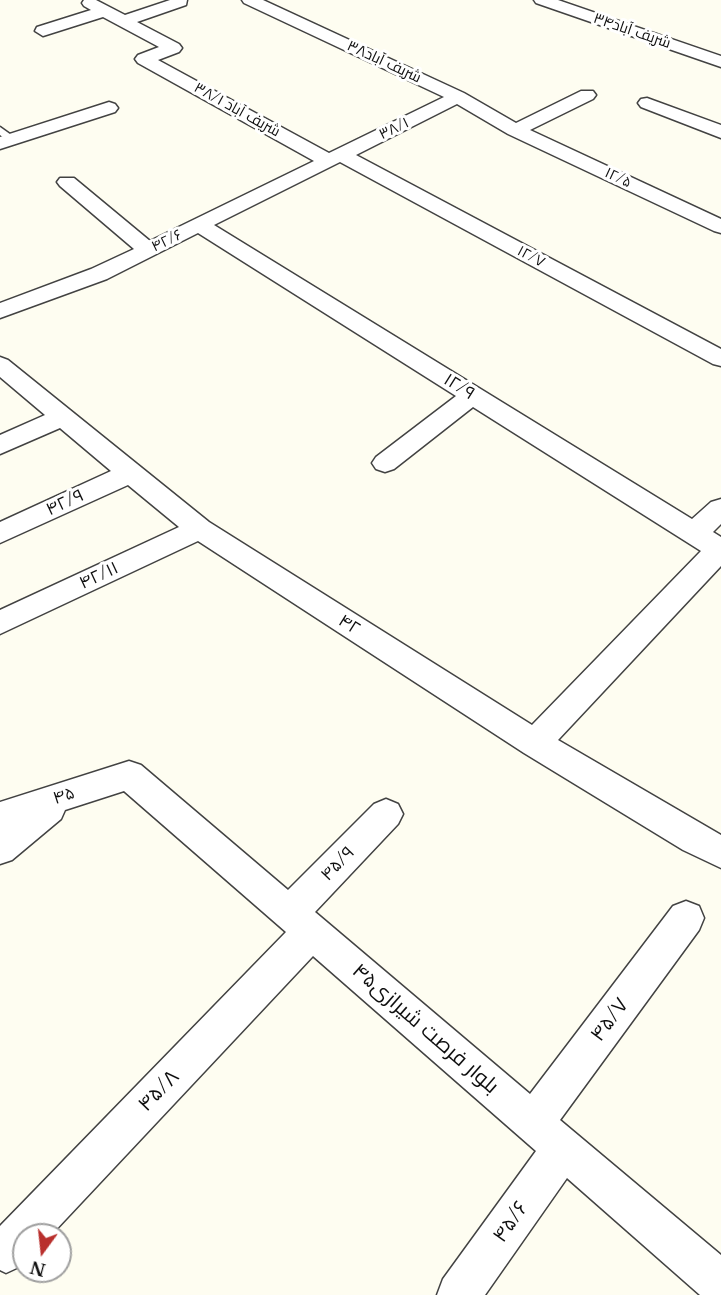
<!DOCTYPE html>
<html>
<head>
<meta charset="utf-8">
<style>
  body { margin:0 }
  #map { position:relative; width:721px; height:1295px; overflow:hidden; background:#fefdf1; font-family:"Libre Baskerville",serif }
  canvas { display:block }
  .north { position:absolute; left:12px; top:1223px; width:60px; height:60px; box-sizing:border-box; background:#fff; border:2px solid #9f9f9f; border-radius:50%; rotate:195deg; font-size:16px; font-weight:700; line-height:24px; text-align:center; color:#0f0f0f }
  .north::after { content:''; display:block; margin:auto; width:21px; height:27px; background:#b9302d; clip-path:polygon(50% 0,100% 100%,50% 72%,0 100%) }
</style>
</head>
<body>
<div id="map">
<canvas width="721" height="1295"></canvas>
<div class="north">N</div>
</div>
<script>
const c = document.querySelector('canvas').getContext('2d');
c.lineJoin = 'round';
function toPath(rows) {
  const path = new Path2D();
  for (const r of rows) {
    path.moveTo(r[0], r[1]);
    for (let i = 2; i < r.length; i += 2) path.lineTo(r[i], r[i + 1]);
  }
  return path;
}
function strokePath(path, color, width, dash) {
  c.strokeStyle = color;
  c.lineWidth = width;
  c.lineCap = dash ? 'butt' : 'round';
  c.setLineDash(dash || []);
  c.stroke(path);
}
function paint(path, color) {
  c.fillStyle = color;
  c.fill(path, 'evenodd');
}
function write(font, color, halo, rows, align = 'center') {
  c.font = font + ' "Libre Baskerville",Cairo,serif';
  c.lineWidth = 6;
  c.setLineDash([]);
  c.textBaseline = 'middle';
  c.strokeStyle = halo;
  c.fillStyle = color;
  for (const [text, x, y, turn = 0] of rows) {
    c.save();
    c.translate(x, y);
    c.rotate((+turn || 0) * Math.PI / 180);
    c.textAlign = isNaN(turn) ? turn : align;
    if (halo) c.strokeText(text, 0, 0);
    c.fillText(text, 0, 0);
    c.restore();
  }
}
const service = toPath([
  [0,127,14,137,14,141,8,141,0,135,0,127]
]);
const minor = toPath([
  [84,0,96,0,125,15,170,0,187,0,186,5,137,22,179,44,182,48,179,52,158,60,329,153,444,97,244,3,242,0,263,0,464,93,516,123,581,91,593,91,596,95,593,99,530,130,721,219,721,233,714,231,508,134,457,104,356,155,721,349,721,366,713,364,340,162,214,225,692,519,711,502,721,499,721,524,713,532,721,537,721,566,558,740,721,835,721,868,683,850,524,753,198,541,0,634,0,610,179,527,128,485,0,543,0,522,111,471,60,428,0,454,0,435,45,415,0,377,0,357,8,360,209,522,532,725,701,551,473,407,394,469,385,472,376,469,372,463,376,457,456,396,198,233,107,279,0,318,0,303,91,269,134,249,60,186,57,182,60,178,74,178,150,241,314,161,138,63,135,59,138,55,159,47,103,17,43,36,35,31,37,27,91,10,84,6,82,3,84,0],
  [534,0,558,0,721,56,721,67,536,3,534,0],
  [647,98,721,125,721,138,641,107,638,103,641,99,647,98],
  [109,102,115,104,118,108,115,112,0,149,0,137,109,102],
  [129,761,141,765,288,890,374,804,386,799,398,804,403,814,398,824,315,912,530,1094,673,906,686,901,699,906,704,918,699,930,560,1120,721,1255,721,1295,700,1295,567,1178,485,1295,437,1295,443,1279,536,1151,313,956,51,1235,24,1235,24,1263,21,1266,6,1273,0,1270,0,1226,286,932,124,791,65,810,61,819,12,860,0,864,0,802,129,761]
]);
strokePath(service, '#424242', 3);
strokePath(minor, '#424242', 3);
paint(service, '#fff');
paint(minor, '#fff');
write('15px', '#0f0f0f', '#fff', [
  ["شریف آباد۳۴",632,31,19],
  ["شریف آباد۳۸",384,62,25],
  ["۳۸/۱ شریف آباد",237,110,29],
  ["۳۸/۱",394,129,-26],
  ["۱۲/۵",618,178,25],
  ["۴۲/۶",167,241,-26],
  ["۱۲/۷",531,257,28]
]);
write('18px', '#0f0f0f', '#fff', [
  ["۱۲/۹",459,387,32],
  ["۴۲/۹",65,503,-25],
  ["۴۲/۱۱",99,576,-25],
  ["۴۲",349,625,32],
  ["۴۵",64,796,-18],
  ["۴۵/۹",338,864,-46]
]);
write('21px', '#0f0f0f', '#fff', [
  ["۴۵/۷",610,1020,-53],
  ["بلوار فرصت شیرازی۴۵",425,1029,41],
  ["۴۵/۸",159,1091,-46],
  ["۴۵/۶",511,1222,-55]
]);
</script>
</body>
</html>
